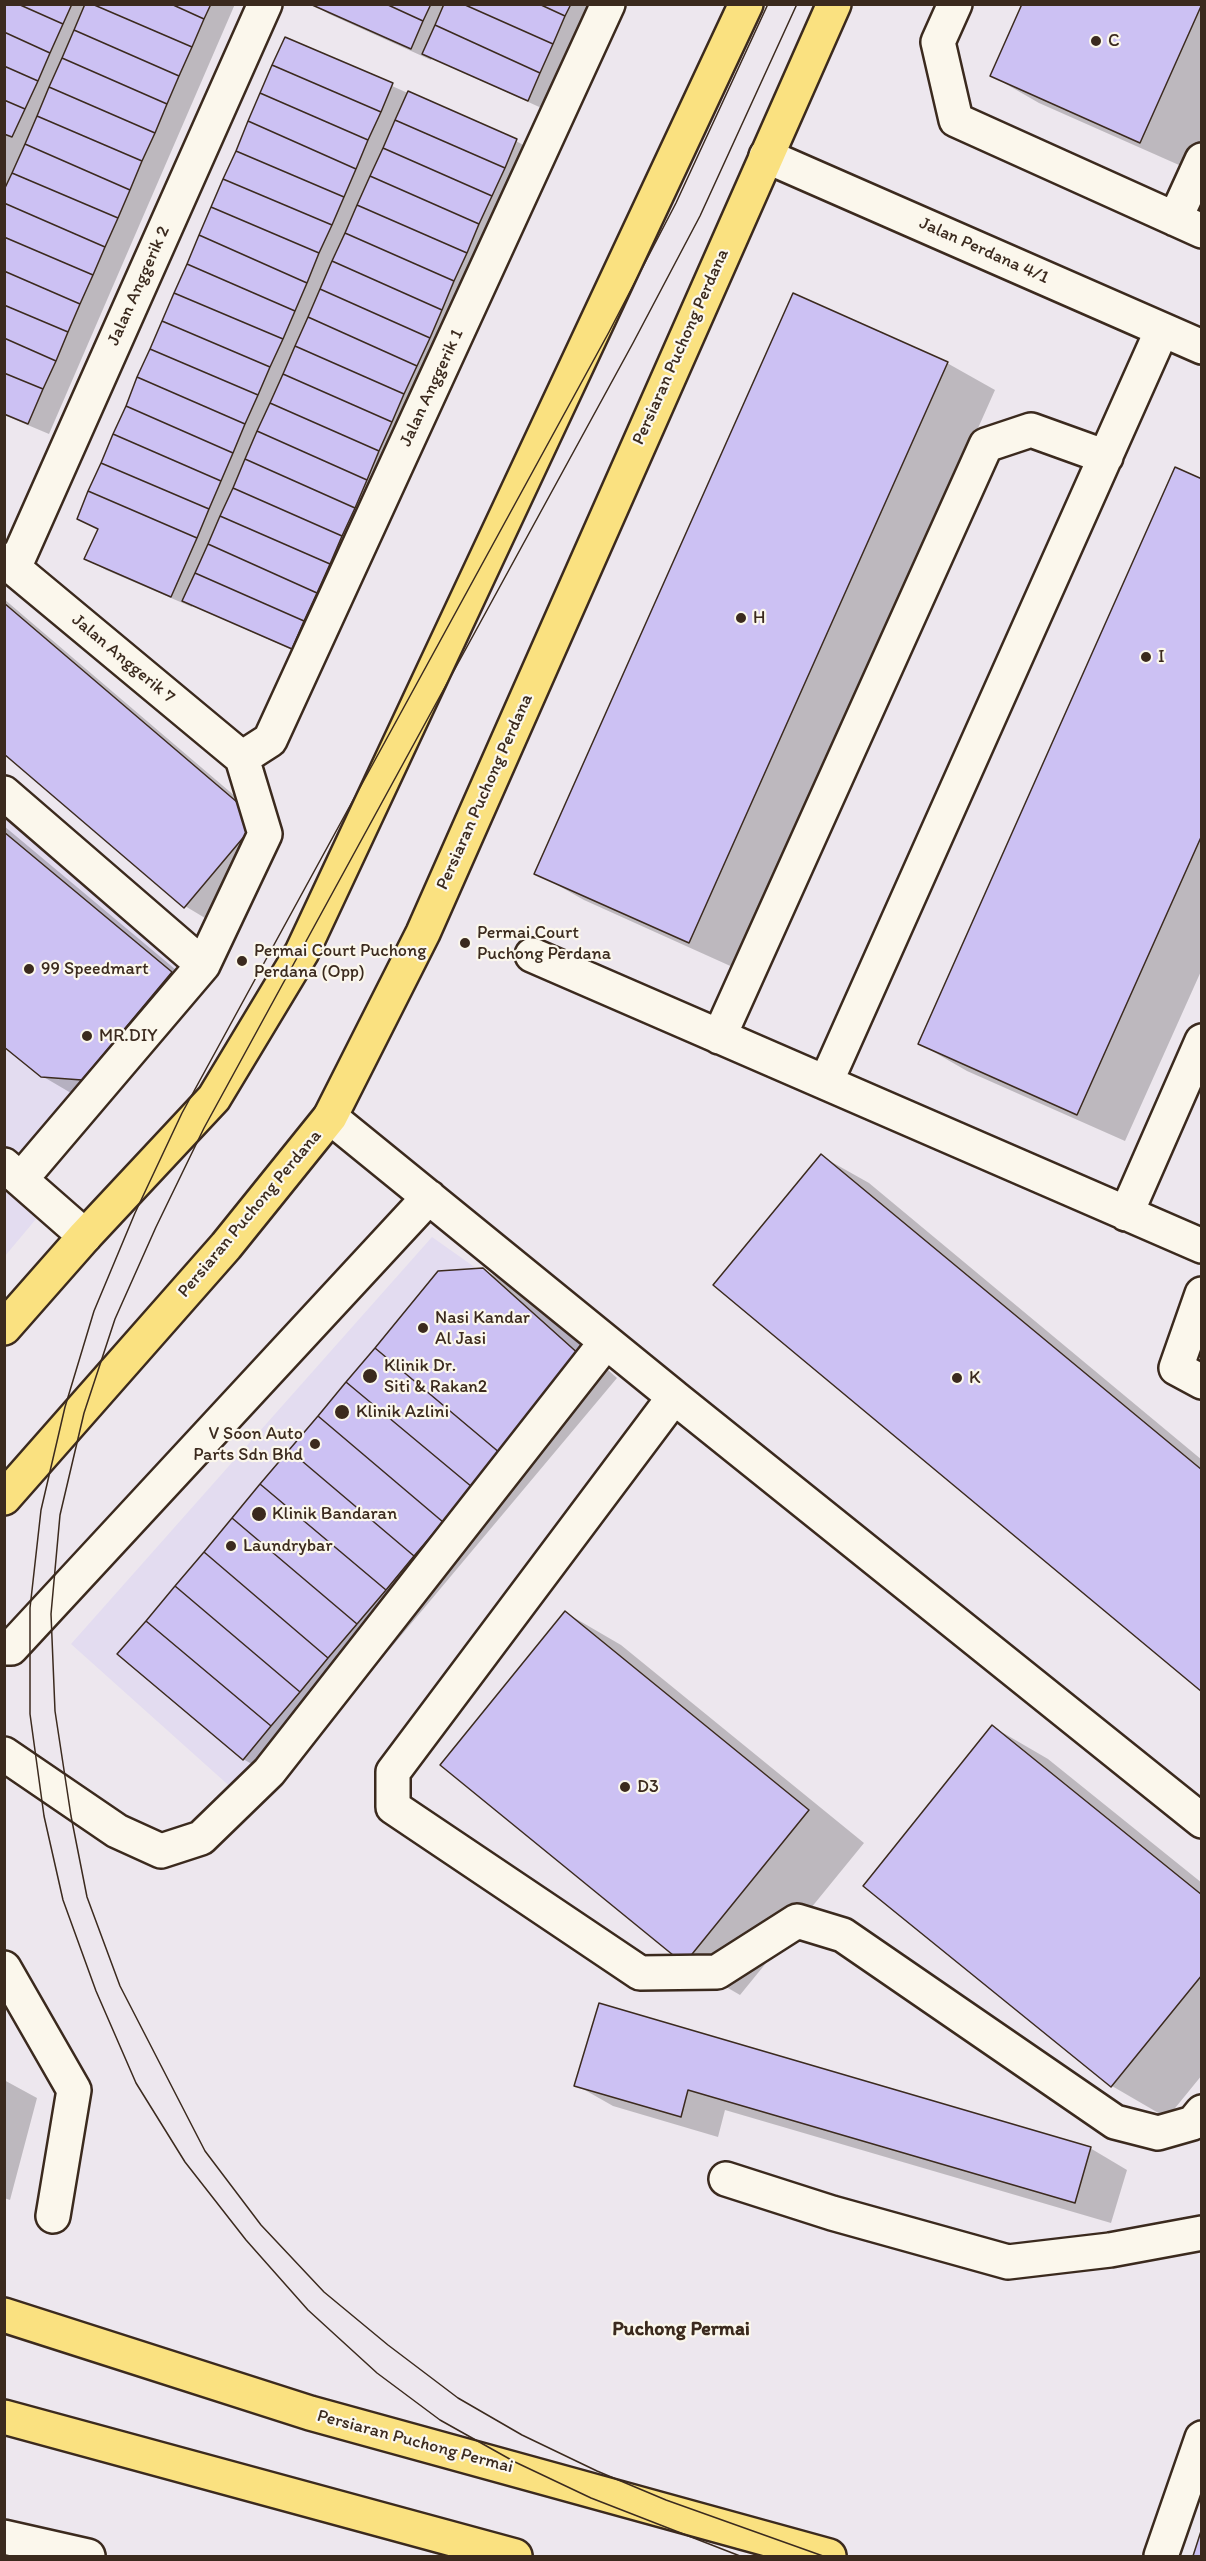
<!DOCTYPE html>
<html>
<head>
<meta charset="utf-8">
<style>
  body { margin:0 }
  #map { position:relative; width:1206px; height:2561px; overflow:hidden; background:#ede7ee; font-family:Itim,sans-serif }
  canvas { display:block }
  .frame { position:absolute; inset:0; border:6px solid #3b2a1e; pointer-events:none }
</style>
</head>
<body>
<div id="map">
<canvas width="1206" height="2561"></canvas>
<div class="frame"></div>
</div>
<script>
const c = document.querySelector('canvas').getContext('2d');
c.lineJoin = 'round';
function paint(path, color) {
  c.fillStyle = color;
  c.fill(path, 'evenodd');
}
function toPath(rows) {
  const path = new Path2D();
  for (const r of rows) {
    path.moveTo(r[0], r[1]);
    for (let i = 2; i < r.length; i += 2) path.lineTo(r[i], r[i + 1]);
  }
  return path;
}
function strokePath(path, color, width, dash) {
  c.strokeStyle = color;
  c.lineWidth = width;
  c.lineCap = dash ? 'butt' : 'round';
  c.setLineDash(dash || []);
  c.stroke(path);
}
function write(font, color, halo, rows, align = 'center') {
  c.font = font + ' Itim,sans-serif';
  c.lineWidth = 4.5;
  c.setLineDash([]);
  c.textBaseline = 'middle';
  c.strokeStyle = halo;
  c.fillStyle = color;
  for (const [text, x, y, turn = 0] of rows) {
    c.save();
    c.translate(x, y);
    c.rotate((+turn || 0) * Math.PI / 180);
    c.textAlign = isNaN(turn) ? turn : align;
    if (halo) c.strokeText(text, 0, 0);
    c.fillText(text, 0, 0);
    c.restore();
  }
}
paint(toPath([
  [5,810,189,969,5,1182],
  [5,1188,36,1219,5,1256],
  [432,1237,589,1348,235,1791,71,1644]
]), '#e3dcf0');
paint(toPath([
  [4,4,235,4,49,434,4,415],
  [312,4,596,4,548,111,432,58,431,60,329,14],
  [1202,4,1202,139,1188,169,1039,103,992,76],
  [286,39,516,141,536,152,312,659,192,605,192,607,106,570,86,558,99,530,78,519],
  [947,363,995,390,737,969,584,900,536,873],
  [1202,480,1202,969,1125,1141,967,1071,920,1044],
  [4,599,277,832,205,918,185,906,4,752],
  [4,826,200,990,112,1096,71,1093,42,1076,4,1045],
  [821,1156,869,1183,1202,1460,1202,1690],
  [483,1269,520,1291,617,1378,280,1780,243,1759],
  [566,1613,621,1645,864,1843,740,1995,685,1963],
  [993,1727,1048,1759,1202,1883,1202,2075,1167,2118,1112,2086],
  [600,2005,1090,2148,1127,2170,1111,2223,725,2110,718,2137,613,2106,576,2085],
  [4,2080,37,2098,10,2200,4,2198]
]), '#0003');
const building = toPath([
  [4,4,18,4,63,24,50,53,4,32,4,4],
  [18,4,72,4,63,24,18,4],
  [85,4,92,4,192,47,179,76,74,30,85,4],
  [92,4,171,4,204,19,192,47,92,4],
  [171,4,211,4,204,19,171,4],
  [310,4,386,4,423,21,411,49,310,4],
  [386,4,431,4,423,21,386,4],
  [444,4,463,4,553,44,540,73,435,25,444,4],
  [463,4,539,4,565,16,553,44,463,4],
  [539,4,571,4,565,16,539,4],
  [1022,4,1202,4,1140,143,990,76,1022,4],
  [435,25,540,73,528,101,422,54,435,25],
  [74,30,179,76,167,104,62,58,74,30],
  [4,32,50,53,38,81,4,66,4,32],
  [285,37,393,83,381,112,272,65,285,37],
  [62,58,167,104,155,133,49,87,62,58],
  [272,65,381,112,368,140,260,93,272,65],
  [4,66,38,81,25,109,4,100,4,66],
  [49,87,155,133,142,161,37,116,49,87],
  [408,91,517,139,505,168,395,120,408,91],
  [260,93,368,140,356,169,248,121,260,93],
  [4,100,25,109,12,137,4,134,4,100],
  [37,116,142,161,130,190,25,144,37,116],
  [395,120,505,168,492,196,383,148,395,120],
  [248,121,356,169,344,197,236,151,248,121],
  [25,144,130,190,118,218,12,173,25,144],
  [383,148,492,196,479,224,370,176,383,148],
  [236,151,344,197,332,225,223,179,236,151],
  [12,173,118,218,105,247,4,203,4,190,12,173],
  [370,176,479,224,467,253,357,205,370,176],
  [223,179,332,225,319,253,211,207,223,179],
  [4,203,105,247,93,275,4,237,4,203],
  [357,205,467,253,454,281,345,233,357,205],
  [211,207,319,253,307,283,199,235,211,207],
  [345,233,454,281,442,310,332,261,345,233],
  [199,235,307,283,295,311,187,264,199,235],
  [4,237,93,275,80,304,4,271,4,237],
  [332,261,442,310,430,338,320,289,332,261],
  [187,264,295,311,283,339,174,293,187,264],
  [4,271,80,304,68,332,4,305,4,271],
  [320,289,430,338,417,366,308,317,320,289],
  [174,293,283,339,270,367,162,321,174,293],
  [793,293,948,362,689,943,534,874,793,293],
  [4,305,68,332,56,361,4,338,4,305],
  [308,317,417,366,404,394,295,346,308,317],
  [162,321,270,367,258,395,150,349,162,321],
  [4,338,56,361,43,389,4,373,4,338],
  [295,346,404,394,392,422,283,374,295,346],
  [150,349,258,395,245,424,137,377,150,349],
  [4,373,43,389,28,424,4,414,4,373],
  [283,374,392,422,379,451,270,403,283,374],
  [137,377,245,424,233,453,126,406,137,377],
  [270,403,379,451,367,480,257,431,270,403],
  [126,406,233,453,221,481,113,434,126,406],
  [257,431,367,480,355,508,245,459,257,431],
  [113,434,221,481,209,509,101,463,113,434],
  [245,459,355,508,342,536,233,488,245,459],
  [101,463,209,509,197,538,88,491,101,463],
  [1175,467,1202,479,1202,835,1077,1115,918,1044,1175,467],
  [233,488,342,536,330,564,220,516,233,488],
  [88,491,197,538,171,597,84,559,98,529,77,519,88,491],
  [220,516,330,564,317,593,208,544,220,516],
  [208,544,317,593,304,621,195,573,208,544],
  [195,573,304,621,292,649,182,601,195,573],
  [4,603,258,820,184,908,4,754,4,603],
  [4,832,172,972,82,1080,41,1077,4,1047,4,832],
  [821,1154,1202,1470,1202,1692,713,1285,821,1154],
  [483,1268,581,1356,500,1453,375,1348,438,1271,483,1268],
  [375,1348,500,1453,472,1487,346,1382,375,1348],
  [346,1382,472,1487,443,1522,318,1416,346,1382],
  [318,1416,443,1522,414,1556,289,1450,318,1416],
  [289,1450,414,1556,386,1590,260,1484,289,1450],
  [260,1484,386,1590,357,1624,232,1518,260,1484],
  [232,1518,357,1624,328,1658,204,1552,232,1518],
  [204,1552,328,1658,300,1692,175,1586,204,1552],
  [175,1586,300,1692,271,1726,146,1621,175,1586],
  [565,1611,809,1810,684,1964,440,1765,565,1611],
  [146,1621,271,1726,243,1760,117,1654,146,1621],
  [992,1725,1202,1895,1202,1975,1111,2087,863,1886,992,1725],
  [599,2003,1091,2147,1075,2203,688,2090,681,2117,574,2086,599,2003],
  [1202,2528,1202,2556,1193,2556,1202,2528]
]);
paint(building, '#ccc1f3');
strokePath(building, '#3b2a1e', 1.5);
const minor = toPath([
  [955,4,938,42,956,120,1202,231],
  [766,156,1202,347],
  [1175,219,1202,160],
  [4,560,242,758],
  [14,568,265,4],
  [242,758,270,740,608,4],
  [4,793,203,965,21,1179],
  [532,955,1202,1246],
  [203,965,265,834,242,758],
  [719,1037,986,445,1031,430,1106,457],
  [826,1082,1162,330],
  [330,1117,674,1397],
  [4,1165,85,1236],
  [1126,1214,1202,1041],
  [1202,1294,1176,1368,1202,1382],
  [4,1648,11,1648,429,1197],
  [4,1754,117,1831,161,1851,201,1838,269,1772,606,1342],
  [1202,1821,674,1397,393,1772,393,1807,640,1973,717,1972,797,1921,843,1935,1115,2122,1158,2133,1193,2123,1202,2112],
  [4,1968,74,2090,53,2216],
  [726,2179,832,2213,1008,2262,1110,2250,1202,2233],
  [4,2537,88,2556],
  [1161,2556,1202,2438]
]);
const major = toPath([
  [4,1328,85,1236,214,1098,302,952,746,4],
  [4,1498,226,1246,330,1117,423,933,834,4],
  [4,2315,310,2413,829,2556],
  [4,2417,515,2556]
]);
strokePath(minor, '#3b2a1e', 38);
strokePath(major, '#3b2a1e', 38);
strokePath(minor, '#fbf7ec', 33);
strokePath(major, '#fae180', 33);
strokePath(toPath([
  [797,4,700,216,633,343,204,1128,156,1227,115,1319,84,1413,60,1515,51,1614,55,1711,71,1816,87,1897,120,1986,205,2151,261,2225,324,2292,388,2345,458,2398,522,2435,597,2471,666,2500,823,2556],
  [740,2556,591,2498,515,2462,440,2420,377,2373,308,2310,246,2240,185,2162,136,2083,96,1991,63,1900,44,1816,30,1714,30,1608,41,1510,65,1407,94,1311,135,1213,182,1113,609,332,676,203,768,4]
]), '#3b2a1e', 1.5);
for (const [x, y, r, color] of [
  [1096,41,6,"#3b2a1e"],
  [741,618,6,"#3b2a1e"],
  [1146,657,6,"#3b2a1e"],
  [465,943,6,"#3b2a1e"],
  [242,961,6,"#3b2a1e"],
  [29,969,6,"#3b2a1e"],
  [87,1036,6,"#3b2a1e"],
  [423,1328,6,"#3b2a1e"],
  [370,1376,8,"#3b2a1e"],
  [957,1378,6,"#3b2a1e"],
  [342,1412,8,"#3b2a1e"],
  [315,1444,6,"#3b2a1e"],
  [259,1514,8,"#3b2a1e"],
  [231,1546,6,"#3b2a1e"],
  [625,1787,6,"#3b2a1e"]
]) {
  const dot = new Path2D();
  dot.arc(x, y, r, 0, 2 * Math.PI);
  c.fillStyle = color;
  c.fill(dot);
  strokePath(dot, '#fbf7ec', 2);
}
write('18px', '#3b2a1e', '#fbf7ec', [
  ["C",1108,41],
  ["H",753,618],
  ["I",1158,657],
  ["Permai Court",477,933],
  ["Puchong Perdana",477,954],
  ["Permai Court Puchong",254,951],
  ["Perdana (Opp)",254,972],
  ["99 Speedmart",41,969],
  ["MR.DIY",99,1036],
  ["Nasi Kandar",435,1318],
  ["Al Jasi",435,1339],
  ["Klinik Dr.",384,1366],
  ["Siti & Rakan2",384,1387],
  ["K",969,1378],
  ["Klinik Azlini",356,1412],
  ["V Soon Auto",303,1434,"right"],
  ["Parts Sdn Bhd",303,1455,"right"],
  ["Klinik Bandaran",272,1514],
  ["Laundrybar",243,1546],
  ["D3",637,1787]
], 'left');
write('18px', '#3b2a1e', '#fbf7ec', [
  ["Jalan Perdana 4/1",984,251,24],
  ["Jalan Anggerik 2",139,286,-66],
  ["Persiaran Puchong Perdana",681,347,-66],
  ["Jalan Anggerik 1",432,388,-65],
  ["Jalan Anggerik 7",123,659,40],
  ["Persiaran Puchong Perdana",485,792,-66],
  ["Persiaran Puchong Perdana",250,1214,-50],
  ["Persiaran Puchong Permai",415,2442,15]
]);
write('bold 20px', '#3b2a1e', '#fbf7ec', [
  ["Puchong Permai",681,2330]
]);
</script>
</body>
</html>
